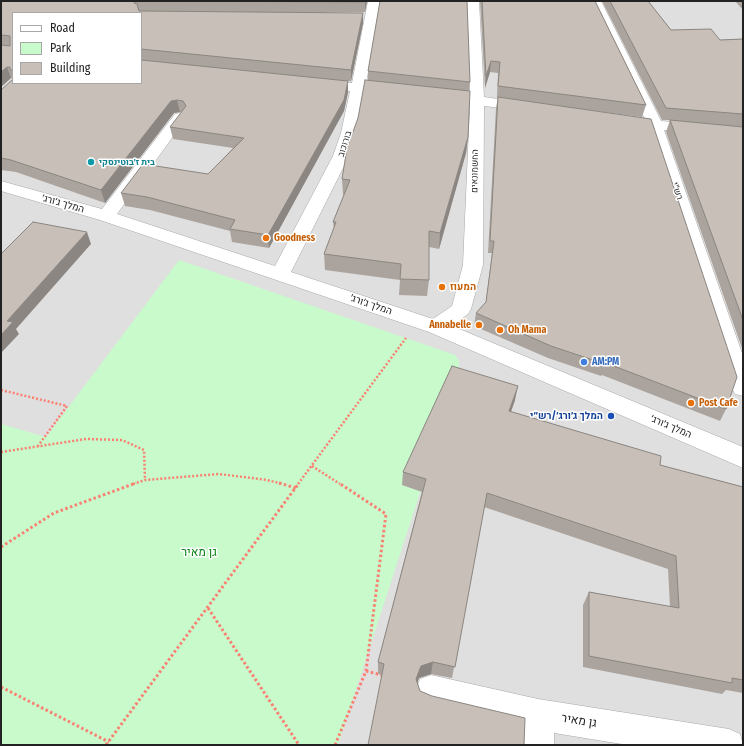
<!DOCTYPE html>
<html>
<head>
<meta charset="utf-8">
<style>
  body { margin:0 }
  #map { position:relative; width:744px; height:746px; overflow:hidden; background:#f2efe9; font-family:"Fira Sans Condensed",sans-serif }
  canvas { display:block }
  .frame { position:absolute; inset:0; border:2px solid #222; pointer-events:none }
  .legend { position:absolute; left:12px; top:12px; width:130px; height:72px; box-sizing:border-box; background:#fff; border:1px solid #a7a7a7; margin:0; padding:5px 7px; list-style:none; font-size:12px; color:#222 }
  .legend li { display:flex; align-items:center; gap:8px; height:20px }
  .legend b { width:20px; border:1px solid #a7a7a7 }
</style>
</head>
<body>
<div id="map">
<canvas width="744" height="746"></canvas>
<div class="frame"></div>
<ul class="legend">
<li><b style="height:5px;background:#fff"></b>Road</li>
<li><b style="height:11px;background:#c8facc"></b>Park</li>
<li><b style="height:11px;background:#c7bfb8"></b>Building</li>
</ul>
</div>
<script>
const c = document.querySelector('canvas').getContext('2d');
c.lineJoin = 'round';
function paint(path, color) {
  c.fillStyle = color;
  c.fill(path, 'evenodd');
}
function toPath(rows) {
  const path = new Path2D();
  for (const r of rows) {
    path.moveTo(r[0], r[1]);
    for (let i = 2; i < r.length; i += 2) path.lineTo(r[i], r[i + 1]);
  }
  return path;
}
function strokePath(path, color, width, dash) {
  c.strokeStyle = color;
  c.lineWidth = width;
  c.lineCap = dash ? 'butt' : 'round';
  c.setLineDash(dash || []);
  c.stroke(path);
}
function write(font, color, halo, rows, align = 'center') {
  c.font = font + ' "Fira Sans Condensed",Heebo,sans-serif';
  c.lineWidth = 3;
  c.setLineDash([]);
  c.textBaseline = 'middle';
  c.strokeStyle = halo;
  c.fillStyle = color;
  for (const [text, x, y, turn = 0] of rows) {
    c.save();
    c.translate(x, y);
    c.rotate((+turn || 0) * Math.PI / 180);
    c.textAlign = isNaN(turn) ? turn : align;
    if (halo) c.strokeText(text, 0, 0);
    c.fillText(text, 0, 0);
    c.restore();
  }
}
paint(toPath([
  [1,1,743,1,743,745,1,745],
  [13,13,141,13,141,83,13,83]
]), '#e0dfdf');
paint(toPath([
  [179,260,455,355,459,361,459,373,338,745,1,745,1,424,46,437]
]), '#c8facc');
const minor = toPath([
  [368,1,380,1,366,84,392,87,397,88,399,91,397,94,392,95,364,93,357,133,349,156,291,272,433,319,452,306,463,265,470,104,441,100,436,99,434,96,436,93,441,92,470,95,467,1,479,1,484,97,527,103,532,104,534,107,532,110,527,111,484,106,483,265,471,309,468,314,452,326,743,447,743,468,429,332,100,220,1,191,1,181,102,209,175,114,180,113,185,114,187,117,117,214,275,266,333,156,341,133,350,91,319,88,314,87,312,84,314,81,319,80,352,83,368,1],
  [589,1,601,1,661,121,743,128,743,138,664,130,743,356,743,396,735,394,732,388,649,129,623,126,618,124,615,121,618,118,623,116,645,119,589,1],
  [431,675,538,699,729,729,740,734,743,745,628,745,554,733,554,745,522,745,522,727,431,705,420,701,416,690,420,679,431,675]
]);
strokePath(minor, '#a9a9a9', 1);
strokePath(toPath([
  [1,390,67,406,38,446],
  [1,452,86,439,122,440,144,450,145,480],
  [312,466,340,484],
  [133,484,145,480,219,474,267,480,283,484],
  [298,484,406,338]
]), '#fa8072', 2.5, [2, 2]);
strokePath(toPath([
  [279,483,296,488],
  [1,547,54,513,136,483],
  [208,608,299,745],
  [366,671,385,676],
  [1,687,109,742],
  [106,745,299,483],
  [335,745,366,671,386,514,339,483]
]), '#fa8072', 3, [2.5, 2.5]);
paint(minor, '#fff');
paint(toPath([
  [1,1,367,1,365,12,324,12,363,23,351,81,348,81,348,92,344,111,269,248,232,242,230,231,150,210,125,206,121,193,208,174,233,148,173,139,170,127,182,112,180,112,174,113,105,203,16,172,1,170,1,90,141,83,141,13,13,13,13,79,11,78,1,87],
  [480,1,595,1,646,105,642,117,573,108,726,409,720,421,602,375,601,376,548,358,474,326,476,313,486,302,492,253,488,253,496,108,498,97,497,97,498,73,490,72,485,88],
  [602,1,648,1,671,30,720,40,743,39,743,351,666,132,670,120,662,120],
  [735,1,743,1,743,10],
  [368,71,470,82,469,90,468,137,466,153,439,249,429,247,429,280,427,296,399,295,400,280,325,270,324,254,334,228,333,222,344,195,343,195,342,179,368,80],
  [515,400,511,412,660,465,743,487,743,693,726,690,722,694,583,667,583,605,589,592,670,607,668,569,484,507,452,678,431,674,419,678,417,683,420,691,524,745,382,675,378,674,378,662,422,492,402,485,403,472]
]), '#aba49e');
paint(toPath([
  [365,1,367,1,365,12],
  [363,13,363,23,351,81,351,70],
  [491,61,490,72,485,88,486,76],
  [7,67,11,78,1,87,1,72],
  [348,81,348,92,344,111,269,248,268,235],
  [177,100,180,112,174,113,105,203,101,190,171,101],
  [468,137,466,153,439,249,440,233],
  [87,232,91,244,16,329,19,334,1,353,1,335,7,321],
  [518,386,515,400,506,425,509,411],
  [433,662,431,674,419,678,415,689,416,679,421,666]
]), '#8b8681');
const building = toPath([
  [1,1,135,1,134,3,137,4,139,11,363,13,351,70,141,49,141,13,13,13,13,70,10,70,10,67,7,67,1,72,1,45,10,46,10,36,1,35,1,1],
  [151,1,365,1,365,2,151,1],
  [380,1,467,1,470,82,368,71,380,1],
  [482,1,595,1,646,105,498,86,500,62,491,61,486,76,482,1],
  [610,1,648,1,671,30,711,29,720,40,743,39,743,114,666,108,610,1],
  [141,60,348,81,344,100,268,235,230,229,235,220,147,197,121,193,143,164,208,174,244,138,170,127,186,106,183,101,177,100,171,101,101,190,11,160,1,158,1,90,13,79,13,83,141,83,141,60],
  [365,80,470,91,468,137,440,233,429,231,429,280,400,279,401,264,324,254,336,222,333,222,350,180,342,179,347,148,358,118,365,80],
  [498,97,651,119,737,377,726,409,606,363,605,364,551,346,476,313,486,302,494,241,490,241,498,97],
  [670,120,743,127,743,320,670,120],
  [33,222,87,232,7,321,13,322,1,335,1,254,33,222],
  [452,366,518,386,509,411,661,456,660,465,743,487,743,680,732,678,732,683,589,656,589,592,679,608,676,556,487,493,455,667,433,662,421,666,416,679,420,691,432,696,525,718,524,745,368,745,384,664,378,662,426,479,403,472,452,366]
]);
paint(building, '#c7bfb8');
strokePath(building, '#8b8681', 1);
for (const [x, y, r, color] of [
  [91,162,4,"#0f9aa8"],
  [266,238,4,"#e8710a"],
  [442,287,4,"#e8710a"],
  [479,325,4,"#e8710a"],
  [500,330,4,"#e8710a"],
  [584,362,4,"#3f7fe0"],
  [691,403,4,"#e8710a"],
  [611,416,4,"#1a4fb4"]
]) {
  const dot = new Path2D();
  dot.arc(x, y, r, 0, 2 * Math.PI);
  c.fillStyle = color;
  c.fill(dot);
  strokePath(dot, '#fff', 1.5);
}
write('9px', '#222', '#fff', [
  ["בורוכוב",345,144,-72],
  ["החשמונאים",475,171,-89],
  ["רש\"י",677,191,72]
]);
write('bold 9px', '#0d838f', '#fff', [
  ["בית ז'בוטינסקי",99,162]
], 'left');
write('10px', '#222', '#fff', [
  ["המלך ג׳ורג׳",63,204,16],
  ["המלך ג׳ורג׳",371,305,19],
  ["המלך ג׳ורג׳",671,427,23]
]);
write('bold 10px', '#c56008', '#fff', [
  ["Goodness",274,238],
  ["המעוז",450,287],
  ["Annabelle",471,325,"right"],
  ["Oh Mama",508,330],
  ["Post Cafe",699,403]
], 'left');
write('bold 10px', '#366cbe', '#fff', [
  ["AM:PM",592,362]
], 'left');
write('bold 10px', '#164399', '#fff', [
  ["המלך ג׳ורג׳/רש״י",603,416]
], 'right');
write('12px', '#0c8416', '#fff', [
  ["גן מאיר",199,553]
]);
write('12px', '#222', '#fff', [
  ["גן מאיר",579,721,9]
]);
</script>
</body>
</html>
